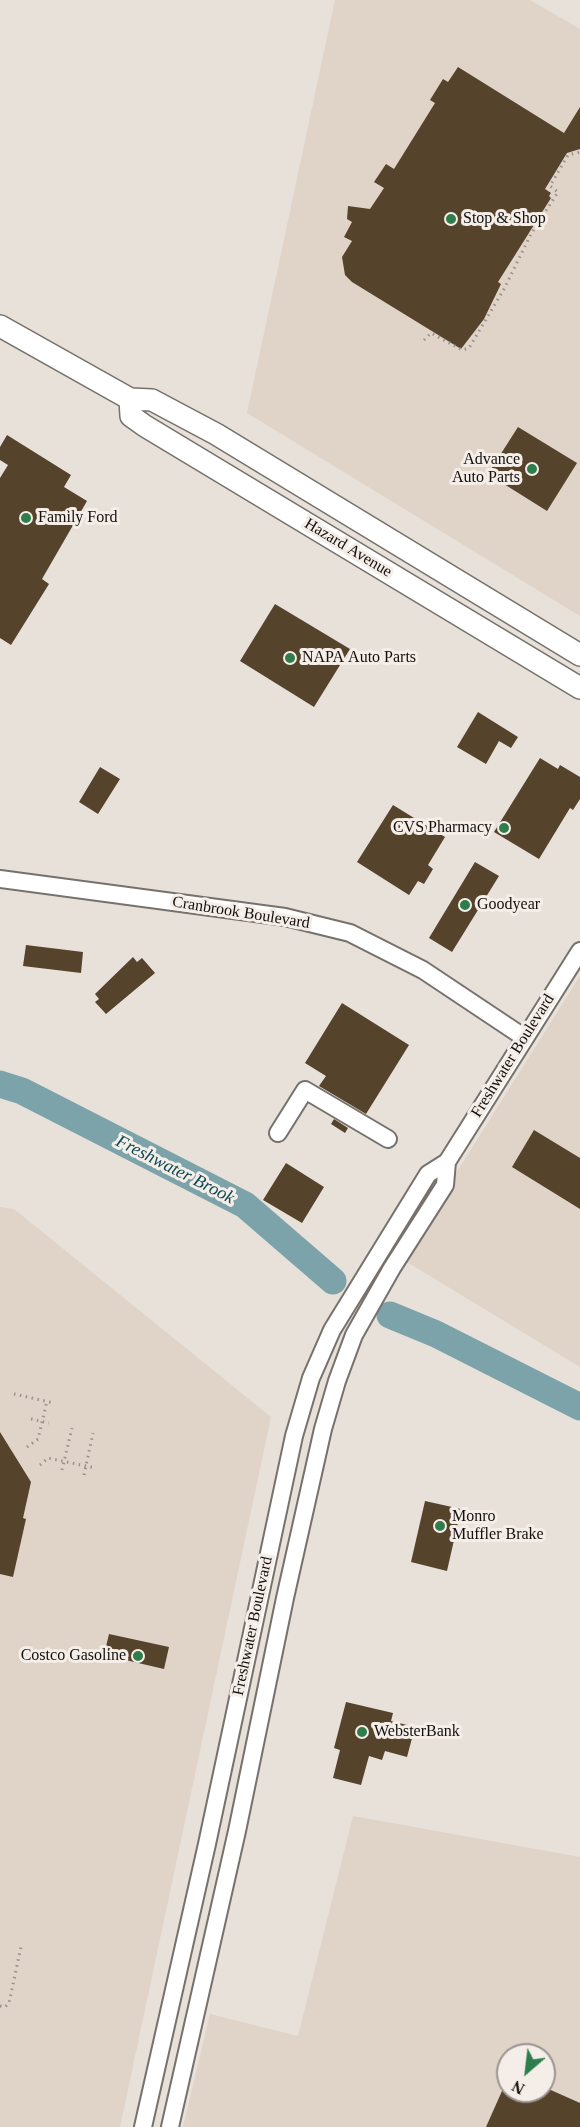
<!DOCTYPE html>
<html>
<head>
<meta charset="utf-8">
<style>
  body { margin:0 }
  #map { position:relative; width:580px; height:2127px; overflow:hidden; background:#e7e1da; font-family:"Times New Roman",serif }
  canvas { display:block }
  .north { position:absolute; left:496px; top:2043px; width:60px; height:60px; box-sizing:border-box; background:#f5eee8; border:2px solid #9a9590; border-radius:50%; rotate:208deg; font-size:16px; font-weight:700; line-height:24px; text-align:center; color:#120f0d }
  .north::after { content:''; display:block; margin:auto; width:21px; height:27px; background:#307d4c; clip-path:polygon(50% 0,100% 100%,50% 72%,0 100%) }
</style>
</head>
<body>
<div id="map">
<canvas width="580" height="2127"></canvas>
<div class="north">N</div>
</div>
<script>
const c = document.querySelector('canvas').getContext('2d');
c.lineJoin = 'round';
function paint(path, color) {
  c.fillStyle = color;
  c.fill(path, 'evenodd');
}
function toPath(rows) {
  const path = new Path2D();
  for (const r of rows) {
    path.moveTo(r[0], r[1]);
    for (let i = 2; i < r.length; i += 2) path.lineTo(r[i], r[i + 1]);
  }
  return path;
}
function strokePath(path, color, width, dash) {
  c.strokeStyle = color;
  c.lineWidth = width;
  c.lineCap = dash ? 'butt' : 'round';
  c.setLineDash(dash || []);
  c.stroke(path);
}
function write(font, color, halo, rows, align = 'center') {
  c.font = font + ' "Times New Roman",serif';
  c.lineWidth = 6;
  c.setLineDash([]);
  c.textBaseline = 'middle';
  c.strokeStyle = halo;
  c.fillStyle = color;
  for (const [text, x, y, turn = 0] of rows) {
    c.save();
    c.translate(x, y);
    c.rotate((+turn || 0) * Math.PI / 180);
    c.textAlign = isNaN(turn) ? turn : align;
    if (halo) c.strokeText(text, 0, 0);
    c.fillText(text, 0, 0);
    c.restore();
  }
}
paint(toPath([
  [335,0,530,0,580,29,580,616,247,413],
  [580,976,580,1367,402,1259],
  [0,1207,14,1209,271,1417,120,2127,0,2127],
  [353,1816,580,1857,580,2127,183,2127,210,2014,298,2036],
  [508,2055,544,2055,544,2091,508,2091]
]), '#e0d3c7');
strokePath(toPath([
  [0,1084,22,1091,245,1205,333,1281],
  [390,1315,436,1334,580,1407]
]), '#7ba3a9', 27);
paint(toPath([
  [458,67,564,133,580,107,580,149,567,153,545,189,551,193,549,196,551,198,498,282,501,284,484,319,461,349,352,282,345,275,342,257,352,241,344,237,352,222,347,219,348,206,370,209,384,188,374,182,386,164,394,169,435,103,430,100,443,79,448,82],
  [518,427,577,463,547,511,488,474],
  [7,435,71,475,64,487,87,501,42,579,49,584,11,645,0,638,0,478,8,465,0,460,0,447],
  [275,604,350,649,314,707,240,661],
  [478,712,518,737,511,748,499,741,486,764,457,747],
  [540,758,558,769,560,765,580,777,580,799,573,810,570,808,539,859,494,832],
  [100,767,120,779,98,814,79,802],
  [393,805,445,837,428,865,433,869,424,884,418,881,409,895,357,862],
  [475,862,499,876,452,952,429,938],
  [26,945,83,952,81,973,23,966],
  [133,957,137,962,142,958,155,973,106,1014,95,1002,99,999,95,994],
  [342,1003,409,1045,366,1114,319,1086,326,1076,305,1063],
  [334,1119,348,1128,345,1133,331,1124],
  [534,1130,580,1158,580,1209,512,1167],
  [286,1163,324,1187,302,1223,263,1200],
  [0,1432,31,1482,23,1518,26,1519,13,1577,0,1574],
  [425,1501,461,1509,447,1571,411,1562],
  [109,1634,169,1647,164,1669,104,1655],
  [346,1702,393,1713,391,1721,415,1727,407,1757,385,1751,382,1760,369,1756,361,1785,333,1778,340,1750,334,1748],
  [544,2087,580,2103,580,2127,486,2127,502,2091,544,2091]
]), '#55432c');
const minor = toPath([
  [0,879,285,917,350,933,423,970,525,1038],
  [278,1133,305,1090,388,1139],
  [143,2127,207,1844,294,1436,311,1378,332,1330,428,1174,447,1162,580,951],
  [170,2127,237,1831,285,1598,323,1429,337,1381,354,1335,392,1268,445,1185,447,1162]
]);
const major = toPath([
  [0,326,130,399,152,400,216,434,580,655],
  [130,399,131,416,145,426,580,688]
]);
strokePath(minor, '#77716c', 20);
strokePath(major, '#77716c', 24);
strokePath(toPath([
  [424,340,431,333,462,350,469,348,504,289,531,234,558,192,550,186,568,155,580,152],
  [14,1394,54,1403],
  [31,1419,49,1423],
  [27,1447,38,1439,47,1401],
  [40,1465,48,1458,95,1468],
  [62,1470,72,1428],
  [84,1475,93,1433],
  [0,2006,5,2007,9,2003,21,1947]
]), '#97928d', 3, [1.5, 4.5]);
strokePath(minor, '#fff', 16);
strokePath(major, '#fff', 21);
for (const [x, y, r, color] of [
  [451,219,6,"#307d4c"],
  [532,469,6,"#307d4c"],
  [26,518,6,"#307d4c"],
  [290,658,6,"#307d4c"],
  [504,828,6,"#307d4c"],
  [465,905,6,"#307d4c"],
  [440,1526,6,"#307d4c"],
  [138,1656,6,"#307d4c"],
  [362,1732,6,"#307d4c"]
]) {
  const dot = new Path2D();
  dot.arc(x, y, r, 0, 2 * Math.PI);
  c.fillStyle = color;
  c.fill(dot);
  strokePath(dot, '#f5eee8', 2);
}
write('16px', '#120f0d', '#f5eee8', [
  ["Stop & Shop",463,219],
  ["Advance",520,460,"right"],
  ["Auto Parts",520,478,"right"],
  ["Family Ford",38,518],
  ["NAPA Auto Parts",302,658],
  ["CVS Pharmacy",492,828,"right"],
  ["Goodyear",477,905],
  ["Monro",452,1517],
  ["Muffler Brake",452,1535],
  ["Costco Gasoline",126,1656,"right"],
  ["WebsterBank",374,1732]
], 'left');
write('16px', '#120f0d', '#f5eee8', [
  ["Hazard Avenue",348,548,31],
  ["Cranbrook Boulevard",241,913,9],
  ["Freshwater Boulevard",513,1056,-58],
  ["Freshwater Boulevard",253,1626,-78]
]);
write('italic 18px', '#0b4850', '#f5eee8', [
  ["Freshwater Brook",175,1170,27]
]);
</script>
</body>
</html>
